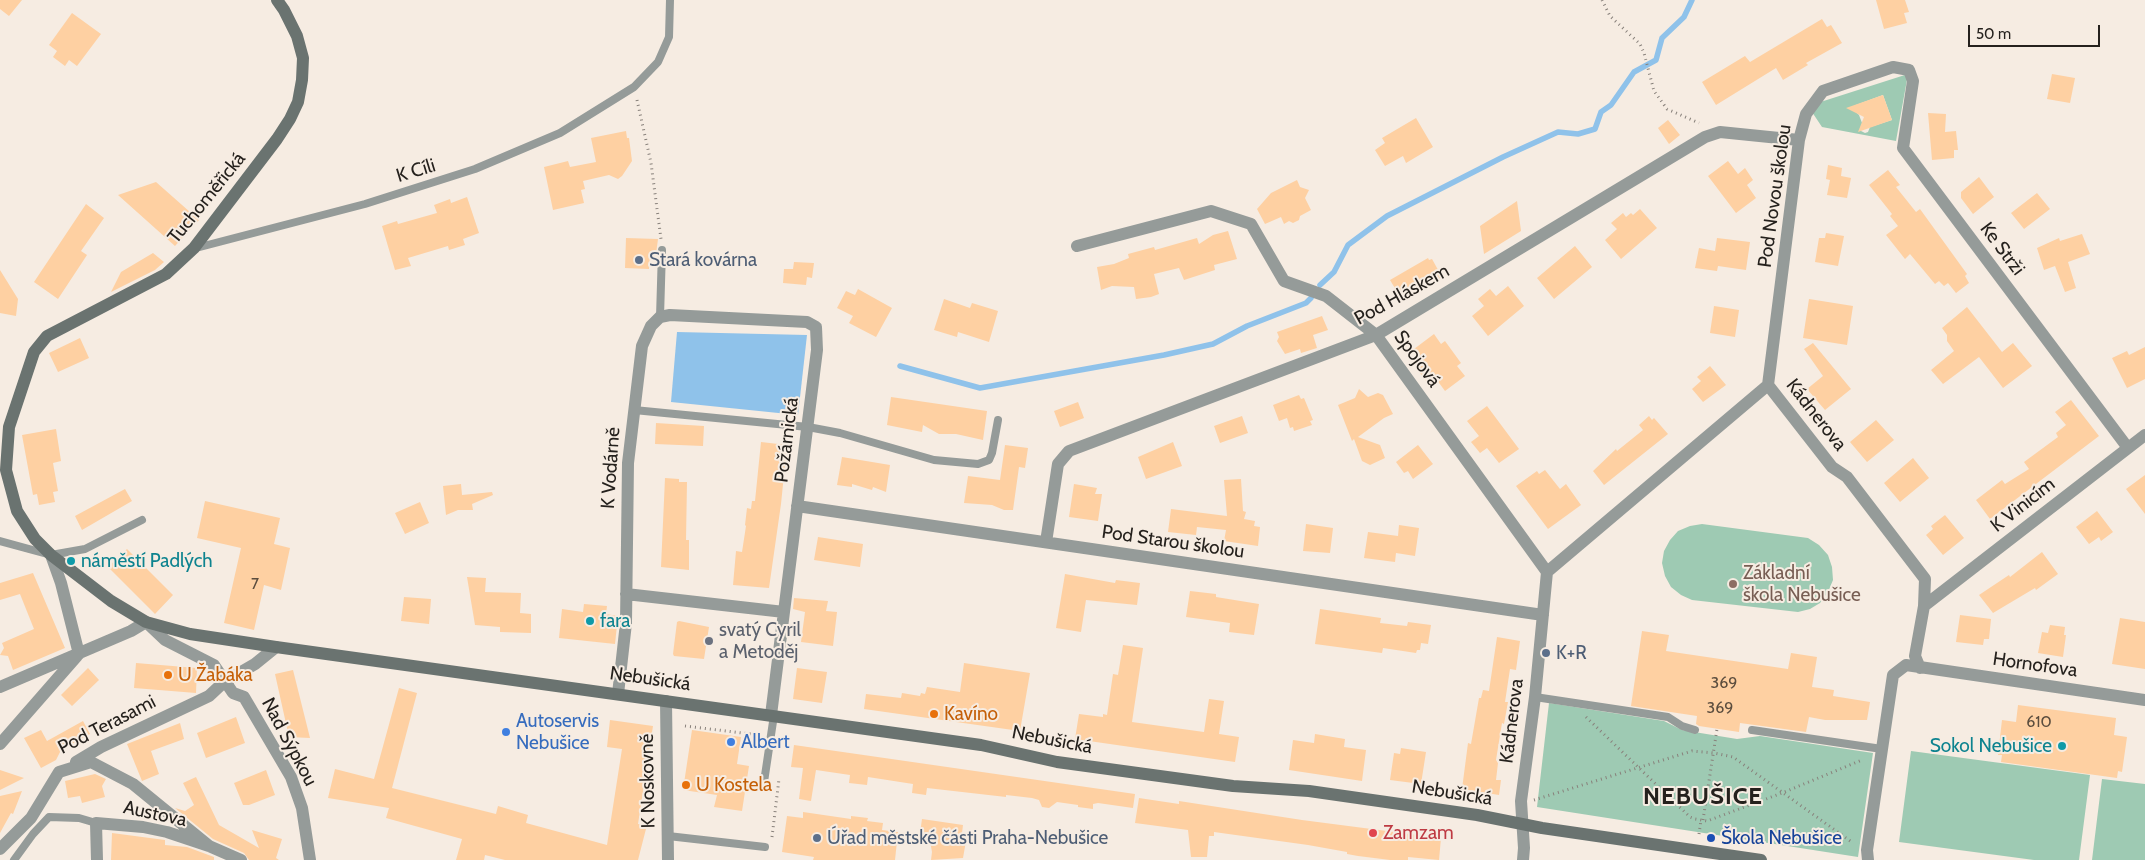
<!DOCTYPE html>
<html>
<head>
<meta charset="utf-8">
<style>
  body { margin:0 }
  #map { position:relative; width:2145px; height:860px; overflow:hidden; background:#f6ece2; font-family:Cabin,sans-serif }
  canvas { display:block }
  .scale { position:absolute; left:1968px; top:25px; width:132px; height:22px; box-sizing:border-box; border:2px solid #25211d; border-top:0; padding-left:6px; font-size:15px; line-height:18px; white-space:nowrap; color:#25211d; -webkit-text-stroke:4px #f6ece2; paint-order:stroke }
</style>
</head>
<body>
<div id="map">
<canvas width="2145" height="860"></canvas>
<div class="scale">50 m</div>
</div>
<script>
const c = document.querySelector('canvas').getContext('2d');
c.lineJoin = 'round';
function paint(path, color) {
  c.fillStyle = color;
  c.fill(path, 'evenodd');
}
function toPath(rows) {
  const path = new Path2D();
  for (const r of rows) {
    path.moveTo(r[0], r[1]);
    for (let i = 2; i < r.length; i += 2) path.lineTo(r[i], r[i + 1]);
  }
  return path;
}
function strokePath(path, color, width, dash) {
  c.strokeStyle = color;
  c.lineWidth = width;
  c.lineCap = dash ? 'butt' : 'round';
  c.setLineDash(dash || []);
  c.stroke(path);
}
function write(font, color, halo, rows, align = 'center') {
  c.font = font + ' Cabin,sans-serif';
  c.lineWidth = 4;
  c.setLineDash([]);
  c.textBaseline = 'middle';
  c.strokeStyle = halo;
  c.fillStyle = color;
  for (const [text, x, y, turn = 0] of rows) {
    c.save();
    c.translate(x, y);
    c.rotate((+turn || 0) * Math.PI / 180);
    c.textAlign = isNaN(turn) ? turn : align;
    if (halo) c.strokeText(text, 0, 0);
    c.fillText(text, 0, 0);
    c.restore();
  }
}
paint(toPath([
  [1908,74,1896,141,1822,127,1808,106],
  [1883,95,1892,120,1870,127,1868,132,1865,133,1861,131,1862,123,1859,115,1853,109,1856,105],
  [1702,524,1808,538,1819,545,1828,555,1832,567,1833,580,1828,592,1820,603,1810,609,1798,612,1692,600,1681,595,1671,587,1665,576,1662,563,1664,551,1670,540,1678,531,1690,526],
  [1549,703,1664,721,1682,730,1737,739,1760,736,1873,753,1858,857,1537,807],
  [1911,751,2090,775,2079,860,2034,860,1899,842],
  [2102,779,2145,784,2145,860,2092,860]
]), '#9ecab3');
paint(toPath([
  [677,332,807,335,798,415,671,402]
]), '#8fc2ea');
strokePath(toPath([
  [1320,285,1334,272,1348,245,1387,216,1503,157,1558,132,1578,134,1595,129,1601,112,1611,105,1634,72,1656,60,1662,38,1684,17,1692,0],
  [900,366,980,388,1164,355,1213,344,1247,326,1306,303,1311,298]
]), '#8fc2ea', 5.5);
paint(toPath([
  [0,0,22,0,9,16,0,9],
  [1876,0,1905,0,1909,12,1904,13,1907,23,1884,29],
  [72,13,101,34,77,66,69,60,65,66,53,57,57,51,49,45],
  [1822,19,1827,27,1831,25,1842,43,1806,63,1808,65,1783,80,1776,68,1716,105,1702,82,1745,56,1750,62],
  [2052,74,2075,78,2070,103,2047,99],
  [1883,95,1892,120,1858,132,1864,117,1846,108],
  [1928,113,1946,114,1945,132,1956,131,1958,150,1954,150,1954,158,1932,160],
  [1416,118,1433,147,1406,163,1403,156,1385,166,1375,150,1385,143,1382,138],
  [1668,120,1680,135,1669,144,1658,128],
  [626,131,627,138,629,138,632,161,622,176,618,179,609,175,583,181,585,189,581,190,584,203,553,210,544,167,568,161,570,167,596,162,591,138],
  [1728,161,1738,174,1745,168,1753,180,1747,185,1756,198,1736,213,1708,176],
  [1828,165,1842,168,1841,176,1851,178,1847,198,1827,195,1830,180,1826,179],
  [1888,170,1900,185,1896,187,1916,212,1920,209,1967,274,1965,276,1969,283,1956,293,1948,283,1944,286,1939,281,1935,284,1910,254,1905,259,1886,235,1898,226,1890,216,1892,214,1869,185],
  [1979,177,1994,197,1973,214,1961,198,1961,192],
  [1297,180,1300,187,1309,190,1305,198,1311,210,1300,216,1299,220,1293,223,1289,221,1284,224,1281,217,1265,224,1257,209,1271,193],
  [156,182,199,220,175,246,118,195],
  [2037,193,2050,209,2024,229,2011,213],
  [467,197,479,233,463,239,465,245,449,250,448,246,408,258,411,266,395,270,382,226,397,221,398,224,437,213,434,205,450,199,451,203],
  [1517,201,1521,231,1484,254,1480,226],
  [86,204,104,218,81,251,87,255,58,299,34,282],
  [1640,209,1657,228,1621,259,1605,240,1617,229,1611,223,1623,213,1626,217,1631,213,1633,215],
  [1228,231,1237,259,1214,265,1215,270,1184,280,1179,268,1154,274,1159,294,1151,297,1136,299,1134,287,1112,286,1101,290,1097,267,1114,264,1129,258,1128,254,1154,247,1155,250,1197,238,1199,244,1213,235],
  [1826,233,1844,236,1838,266,1815,262,1819,238,1825,238],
  [2082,234,2090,254,2068,262,2076,288,2065,292,2055,266,2044,270,2037,248,2059,238,2060,241],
  [626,238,658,239,656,254,650,254,649,269,625,268],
  [1717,238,1750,242,1746,270,1718,266,1717,271,1695,268,1699,248,1715,251],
  [1575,246,1592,267,1554,299,1537,278],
  [153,253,164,262,155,270,111,292,121,272],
  [1428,258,1429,260,1432,259,1442,277,1409,296,1406,291,1399,295,1390,280],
  [794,262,814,263,812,278,807,277,806,285,783,283,784,269,793,269],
  [0,270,18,299,16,316,0,313],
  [1508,286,1524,306,1488,336,1472,316,1484,306,1478,299,1490,289,1496,296],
  [858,289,892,308,876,337,849,323,853,316,837,308,846,291,855,295],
  [944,299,970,308,972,303,998,311,989,342,958,332,957,337,934,330],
  [1809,299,1853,306,1847,345,1803,338],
  [1714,306,1739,310,1735,337,1710,333],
  [1967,307,2002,352,2013,343,2032,366,2003,388,1979,357,1943,384,1931,370,1954,351,1947,341,1947,335,1942,328],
  [1322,316,1328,330,1313,335,1317,348,1301,353,1300,349,1285,354,1277,341,1279,337,1277,332],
  [1434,334,1441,344,1445,341,1461,363,1457,366,1465,376,1445,391,1434,376,1426,381,1417,369,1425,364,1414,349],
  [80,338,89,358,58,372,49,353],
  [1813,343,1851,389,1825,410,1807,389,1823,376,1804,349],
  [2145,347,2145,379,2127,388,2112,358,2127,351,2129,355],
  [1710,366,1726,385,1703,402,1692,389,1701,381,1697,377],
  [1359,389,1368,397,1378,393,1383,395,1393,414,1384,418,1358,437,1380,445,1385,458,1370,465,1362,461,1354,439,1352,441,1338,405,1355,398],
  [1299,395,1301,399,1304,398,1313,420,1310,421,1312,425,1294,431,1293,427,1290,428,1287,418,1279,421,1273,405],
  [891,397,987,411,983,440,956,434,939,434,923,425,922,432,887,425],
  [2071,400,2099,436,1990,519,1976,500,2002,480,2005,484,2029,469,2024,462,2058,437,2056,433,2066,425,2055,412],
  [1078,402,1084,418,1060,427,1054,411],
  [1487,406,1519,449,1499,463,1487,448,1480,453,1476,448,1471,442,1479,436,1467,421],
  [1242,416,1248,433,1220,443,1214,426],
  [1649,416,1652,420,1654,418,1668,434,1604,485,1593,471,1616,449,1617,451,1643,430,1639,425],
  [1876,420,1894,440,1867,462,1850,442],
  [656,423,704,426,703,446,655,444],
  [56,429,61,461,53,463,58,491,53,492,55,502,39,505,37,494,33,495,22,435],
  [761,442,787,445,781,504,769,588,733,585,736,551,742,552,746,526,745,525,747,508,751,509,752,501,755,501],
  [1173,442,1182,466,1146,479,1138,457],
  [1005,445,1028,448,1025,468,1019,467,1013,510,1004,510,992,505,964,503,968,476,1000,480],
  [1418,445,1433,464,1413,479,1408,471,1404,473,1396,462],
  [842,457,890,465,886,492,873,487,872,490,852,484,852,487,837,485],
  [1913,458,1929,478,1900,502,1884,483],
  [1545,470,1560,489,1566,484,1581,505,1548,529,1516,486,1537,471,1539,474],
  [2145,475,2145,514,2126,489],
  [665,478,679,479,679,482,687,482,686,540,689,540,689,570,661,567],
  [1241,479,1243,511,1246,512,1244,519,1255,521,1254,526,1260,527,1258,546,1224,541,1226,530,1197,527,1196,535,1168,532,1171,509,1227,516,1224,480],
  [461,484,462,495,492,492,493,495,472,504,473,510,458,510,446,515,443,486],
  [1074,484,1097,488,1095,494,1102,494,1098,521,1069,517],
  [125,489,132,501,82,530,75,516],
  [205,501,280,518,274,544,290,548,281,590,264,585,254,630,224,623,241,548,197,538],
  [420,502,429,523,405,534,395,513],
  [2097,511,2113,532,2101,541,2099,537,2089,544,2076,527],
  [1945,515,1964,538,1943,555,1926,535,1933,529,1931,526],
  [1306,524,1333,528,1330,553,1303,551],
  [1399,525,1419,528,1415,556,1396,553,1395,562,1364,558,1368,532,1398,536],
  [818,537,863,544,860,567,814,560],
  [127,549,173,595,155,614,108,567],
  [2042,552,2058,574,2036,590,2035,588,1993,613,1979,595,2009,575,2010,577],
  [33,573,65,648,13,670,8,656,0,655,4,648,2,643,34,629,20,594,0,600,0,583],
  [1065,574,1115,583,1116,580,1140,583,1137,605,1086,600,1081,632,1056,628],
  [467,577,486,578,485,592,521,593,520,613,531,614,531,633,500,632,500,627,475,625],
  [1190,591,1216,594,1216,597,1259,604,1254,635,1229,632,1230,623,1186,617],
  [404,597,431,599,429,624,401,621],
  [794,598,828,601,826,611,837,612,833,646,801,642,805,612,793,609],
  [584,604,607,606,606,614,618,616,615,644,559,638,562,609,583,612],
  [1320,609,1381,618,1380,623,1407,626,1408,622,1431,625,1428,644,1421,643,1420,650,1417,650,1416,653,1383,648,1382,653,1315,644],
  [1960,615,1991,619,1989,639,1984,639,1983,645,1956,642],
  [2120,618,2145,622,2145,669,2112,664],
  [679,621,709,627,704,659,674,656,673,654,677,622],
  [2050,625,2065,627,2064,635,2066,635,2063,657,2038,653,2042,632,2048,633],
  [1642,631,1669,635,1666,651,1788,669,1791,653,1817,657,1812,687,1834,690,1833,696,1870,702,1867,720,1825,720,1809,717,1806,732,1740,723,1739,732,1699,726,1696,724,1697,716,1631,706],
  [1497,637,1520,641,1516,670,1510,669,1505,702,1508,702,1504,724,1502,723,1496,760,1498,763,1496,780,1501,780,1499,795,1462,789,1468,743,1471,744,1479,698,1481,698,1483,690,1489,691],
  [1123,645,1143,648,1132,722,1204,732,1209,699,1224,701,1219,734,1239,737,1235,762,1075,739,1079,714,1103,717,1103,714,1107,715,1113,674,1118,675],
  [136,663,197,668,196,693,134,688],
  [964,663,1030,673,1020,731,864,709,866,694,901,698,902,693,920,696,921,693,925,694,927,687,960,692],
  [88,668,99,680,72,706,61,695],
  [797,668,827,672,822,703,793,699],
  [293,670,310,738,289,737,275,674],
  [399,688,417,693,392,788,496,814,498,806,528,815,526,823,607,845,622,749,607,747,610,720,653,726,638,824,647,825,638,860,505,860,485,855,484,860,456,860,462,839,386,818,389,808,328,798,335,769,374,779],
  [2018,705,2116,718,2114,735,2127,737,2122,772,2118,771,2117,778,2001,762,2002,755,1998,755,2002,720,2016,722],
  [236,717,245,743,206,758,197,733],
  [83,721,90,734,61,750,56,760,41,768,24,738,41,730,47,741],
  [180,723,184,739,151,751,159,774,142,781,127,744],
  [692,730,741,737,737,764,749,766,742,811,714,807,717,795,683,790],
  [1315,734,1345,739,1344,747,1366,750,1362,781,1289,770,1293,740,1314,743],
  [794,745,1135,794,1133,808,1098,803,1093,804,1093,809,1078,807,1078,805,1057,802,1049,808,1042,807,1039,800,1032,798,1006,795,1006,797,927,788,926,795,912,793,913,784,868,777,867,785,849,783,850,775,816,770,811,801,799,799,803,768,791,767],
  [1401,748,1426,752,1421,784,1390,780,1394,753,1400,754],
  [0,770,24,778,0,790],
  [266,770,275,795,249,805,243,805,234,783],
  [95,774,106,779,102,786,105,797,82,803,80,796,68,798,65,781],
  [196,777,219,825,259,848,252,830,282,839,276,858,279,860,249,860,244,853,213,839,175,808,185,811,194,805,183,783],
  [22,791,13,814,11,813,0,833,0,796],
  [1139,798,1179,804,1179,801,1302,820,1441,838,1439,860,1408,857,1408,860,1390,860,1358,856,1347,854,1347,852,1308,845,1214,832,1214,836,1209,836,1207,857,1191,857,1188,830,1135,823],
  [803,812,851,819,851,816,868,818,867,821,883,823,882,830,898,832,895,860,813,860,814,857,782,852,787,816,803,818],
  [922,819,963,825,961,841,966,841,963,858,931,860,932,852,930,841,919,840],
  [112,833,165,840,165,845,187,847,214,857,214,860,111,860]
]), '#fed0a2');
strokePath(toPath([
  [1602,0,1610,16,1640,44,1644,53,1654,91,1667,109,1699,123],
  [637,100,651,163,661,239],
  [1586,717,1690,817,1695,819,1707,821,1782,793,1862,760],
  [685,726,759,735],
  [1534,800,1692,751,1714,753,1733,757,1853,843],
  [1703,820,1717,729],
  [1699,834,1701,820],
  [772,837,779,779]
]), '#88817b', 3, [1, 4]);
strokePath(toPath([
  [196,248,365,204,475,169,560,133,634,87,658,62,669,37,670,0],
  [660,317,662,250],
  [634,410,808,427,840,433,934,460,978,464,989,460,992,453,998,420],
  [0,541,51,555,85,549,142,520],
  [1535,697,1668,717,1682,726,1695,730],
  [1752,730,1882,749],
  [764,782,774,715],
  [668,836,765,847],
  [14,860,33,834,49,817,79,818,96,823]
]), '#959b99', 8);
strokePath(toPath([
  [1077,246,1211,211,1251,224,1284,281,1326,296,1376,335,1547,572],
  [1768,385,1799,140,1806,114,1823,91,1893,67,1909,70,1913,81,1903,148,2128,448],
  [797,506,1543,615],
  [1046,542,1058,464,1069,451,1376,335,1705,137,1720,132,1799,140],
  [51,555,61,583,79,654],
  [626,594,784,612],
  [1924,606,2145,435],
  [0,687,131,631,146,622,165,640,214,665,233,693,244,697,291,777,302,808,310,860],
  [618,694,626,623,628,463,642,346,651,326,660,317,670,315,807,322,816,327,817,350,771,715],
  [666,701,668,860],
  [0,744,77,656],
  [76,762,101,747,209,696,224,682,255,664,276,647],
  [0,849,31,818,59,772,91,762,133,784,209,846],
  [97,860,96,823,143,827,167,832,209,846,241,860],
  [1523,860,1524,848,1521,801,1535,697,1547,572,1768,385,1832,467,1847,477,1925,579,1924,606,1915,656,1920,668],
  [1868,860,1867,850,1893,675,1906,665,2145,700]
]), '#959b99', 12);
strokePath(toPath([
  [277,0,284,10,297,36,303,58,302,80,298,102,290,119,277,139,194,248,166,274,47,336,34,352,9,427,6,470,17,511,35,539,51,555,111,601,146,622,190,634,276,647,981,745,1057,762,1233,786,1309,791,1477,815,1542,828,1761,860]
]), '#6a7370', 12);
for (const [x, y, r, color] of [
  [639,260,5,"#5c6f8a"],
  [71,561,5,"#0f9aa8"],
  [1733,584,5,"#8d6e63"],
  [590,621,5,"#0f9aa8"],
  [709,641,5,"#6b7280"],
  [1546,653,5,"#5c6f8a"],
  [168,675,5,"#e8710a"],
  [934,714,5,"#e8710a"],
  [506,732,5,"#3f7fe0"],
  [731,742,5,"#3f7fe0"],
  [2062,746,5,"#0f9aa8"],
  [686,785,5,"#e8710a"],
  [1373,833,5,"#e0444e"],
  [817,838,5,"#5c6f8a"],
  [1711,838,5,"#1a4fb4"]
]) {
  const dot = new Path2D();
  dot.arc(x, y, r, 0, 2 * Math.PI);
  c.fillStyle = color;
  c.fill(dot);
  strokePath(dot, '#f6ece2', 2);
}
write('16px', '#5b4d3e', null, [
  ["7",255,584],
  ["369",1724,683],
  ["369",1720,708],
  ["610",2039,722]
]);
write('19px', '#25211d', '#f6ece2', [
  ["K Cíli",416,171,-17],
  ["Pod Novou školou",1775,196,-82],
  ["Tuchoměřická",207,198,-51],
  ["Ke Strži",2002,249,53],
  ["Pod Hláskem",1402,295,-29],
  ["Spojová",1417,359,54],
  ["Kádnerova",1816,415,52],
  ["Požárnická",787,440,-83],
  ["K Vodárně",611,468,-86],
  ["K Vinicím",2023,505,-38],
  ["Pod Starou školou",1173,542,8],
  ["Hornofova",2035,665,8],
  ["Nebušická",650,679,8],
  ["Kádnerova",1512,721,-83],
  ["Pod Terasami",107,725,-27],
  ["Nebušická",1052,740,11],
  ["Nad Sýpkou",289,742,62],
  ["K Noskovně",648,781,-91],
  ["Nebušická",1452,793,9],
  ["Austova",155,814,12]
]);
write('19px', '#4e5e75', '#f6ece2', [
  ["Stará kovárna",649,260],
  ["K+R",1556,653],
  ["Úřad městské části Praha-Nebušice",827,838]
], 'left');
write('19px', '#0d838f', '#f6ece2', [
  ["náměstí Padlých",81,561],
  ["fara",600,621],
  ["Sokol Nebušice",2052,746,"right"]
], 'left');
write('19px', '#785e54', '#f6ece2', [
  ["Základní",1743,573],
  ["škola Nebušice",1743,595]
], 'left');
write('19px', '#5b616d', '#f6ece2', [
  ["svatý Cyril",719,630],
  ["a Metoděj",719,652]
], 'left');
write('19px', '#c56008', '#f6ece2', [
  ["U Žabáka",178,675],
  ["Kavíno",944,714],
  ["U Kostela",696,785]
], 'left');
write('19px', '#366cbe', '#f6ece2', [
  ["Autoservis",516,721],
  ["Nebušice",516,743],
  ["Albert",741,742]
], 'left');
write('19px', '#be3a42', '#f6ece2', [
  ["Zamzam",1383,833]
], 'left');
write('19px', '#164399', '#f6ece2', [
  ["Škola Nebušice",1721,838]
], 'left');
c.letterSpacing = '1px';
write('bold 24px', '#25211d', '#f6ece2', [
  ["NEBUŠICE",1703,797]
]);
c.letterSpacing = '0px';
</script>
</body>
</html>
